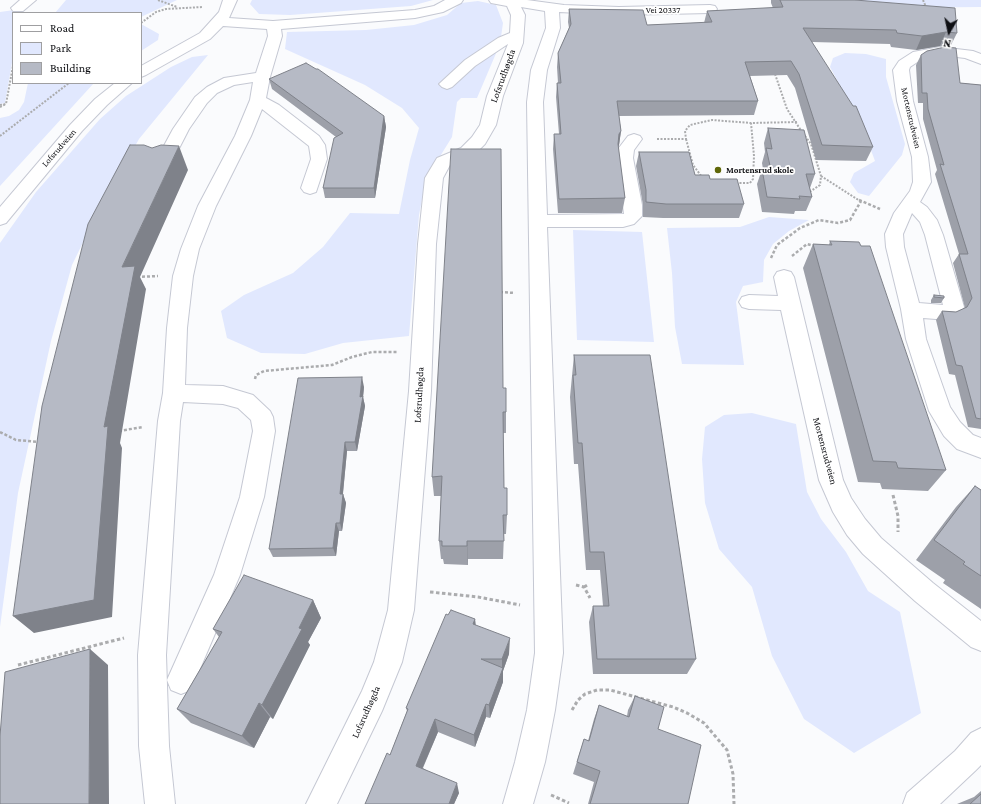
<!DOCTYPE html>
<html>
<head>
<meta charset="utf-8">
<style>
  body { margin:0 }
  #map { position:relative; width:981px; height:804px; overflow:hidden; background:#fafbfd; font-family:"Crimson Pro",serif }
  canvas { display:block }
  .legend { position:absolute; left:12px; top:12px; width:130px; height:72px; box-sizing:border-box; background:#fff; border:1px solid #9f9fa1; margin:0; padding:5px 7px; list-style:none; font-size:12px; color:#0e0f13 }
  .legend li { display:flex; align-items:center; gap:8px; height:20px }
  .legend b { width:20px; border:1px solid #9f9fa1 }
  .north { position:absolute; left:929px; top:12px; width:40px; height:40px; -webkit-text-stroke:3px #fff; paint-order:stroke; rotate:189deg; font-size:11px; font-weight:700; line-height:16px; text-align:center; color:#0e0f13 }
  .north::after { content:''; display:block; margin:auto; width:14px; height:18px; background:#0e0f13; clip-path:polygon(50% 0,100% 100%,50% 72%,0 100%) }
</style>
</head>
<body>
<div id="map">
<canvas width="981" height="804"></canvas>
<ul class="legend">
<li><b style="height:5px;background:#fff"></b>Road</li>
<li><b style="height:11px;background:#e1e8fe"></b>Park</li>
<li><b style="height:11px;background:#b6bac5"></b>Building</li>
</ul>
<div class="north">N</div>
</div>
<script>
const c = document.querySelector('canvas').getContext('2d');
c.lineJoin = 'round';
function paint(path, color) {
  c.fillStyle = color;
  c.fill(path, 'evenodd');
}
function toPath(rows) {
  const path = new Path2D();
  for (const r of rows) {
    path.moveTo(r[0], r[1]);
    for (let i = 2; i < r.length; i += 2) path.lineTo(r[i], r[i + 1]);
  }
  return path;
}
function strokePath(path, color, width, dash) {
  c.strokeStyle = color;
  c.lineWidth = width;
  c.lineCap = dash ? 'butt' : 'round';
  c.setLineDash(dash || []);
  c.stroke(path);
}
function write(font, color, halo, rows, align = 'center') {
  c.font = font + ' "Crimson Pro",serif';
  c.lineWidth = 3.5;
  c.setLineDash([]);
  c.textBaseline = 'middle';
  c.strokeStyle = halo;
  c.fillStyle = color;
  for (const [text, x, y, turn = 0] of rows) {
    c.save();
    c.translate(x, y);
    c.rotate((+turn || 0) * Math.PI / 180);
    c.textAlign = isNaN(turn) ? turn : align;
    if (halo) c.strokeText(text, 0, 0);
    c.fillText(text, 0, 0);
    c.restore();
  }
}
paint(toPath([
  [66,0,177,0,141,17,141,13,55,13],
  [252,0,433,0,411,6,290,15,259,14,250,4],
  [858,0,981,0,981,7,866,8],
  [478,1,496,5,503,23,500,44,477,98,461,98,457,102,452,137,426,179,419,215,409,336,343,343,305,354,261,353,227,338,221,311,244,295,293,273,323,247,350,213,399,214,410,160,419,128,402,108,365,85,285,49,287,32,366,30,414,25,447,15,461,3],
  [21,9,21,13,13,13,13,57,5,103,0,104,0,12],
  [141,24,159,34,158,40,141,51],
  [845,53,866,54,886,59,886,77,905,144,902,155,869,196,858,193,850,182,854,173,875,161,863,129,830,67,833,58],
  [208,55,139,139,98,212,72,265,51,341,18,493,0,627,0,243,36,192,100,119,126,96,171,67,192,57],
  [28,83,94,83,0,186,0,118,9,116,19,110,24,102],
  [769,217,809,220,789,231,773,244,764,260,763,282,743,286,736,302,744,365,682,364,675,327,672,273,667,228,740,227],
  [573,230,642,232,654,342,577,340],
  [752,413,796,424,807,492,821,519,846,552,868,591,900,612,921,713,854,753,804,719,772,656,752,587,719,549,705,503,702,459,705,427,724,415]
]), '#e1e8fe');
const minor = toPath([
  [20,0,36,0,23,11,13,11,11,8,20,0],
  [223,0,237,0,229,18,273,21,415,10,434,6,445,0,463,0,461,3,443,12,415,18,281,29,282,36,270,77,266,98,279,105,319,136,325,145,327,159,316,192,310,194,304,192,301,188,311,159,309,146,262,109,251,136,216,206,199,249,193,276,187,328,185,385,223,386,253,395,270,411,273,417,275,431,264,497,240,575,191,690,181,694,171,690,167,680,214,575,240,497,253,431,251,420,238,408,223,404,183,402,180,421,166,655,169,746,175,804,145,804,139,746,138,655,158,421,163,393,167,328,173,276,181,249,198,206,235,136,250,100,253,82,234,85,217,93,207,103,189,129,168,170,162,171,156,170,153,166,173,129,195,97,207,87,224,78,256,73,268,36,267,29,223,26,210,39,146,75,141,77,141,66,200,33,219,12,223,0],
  [489,0,527,0,564,5,619,7,710,5,715,6,717,9,715,12,710,13,619,15,559,12,560,28,547,70,543,102,547,215,624,214,617,158,618,149,628,136,634,134,640,136,642,139,634,150,633,158,642,205,642,216,634,224,623,227,547,227,563,653,555,710,545,762,533,804,503,804,515,762,527,710,535,653,527,102,531,70,546,28,545,11,521,7,525,15,523,43,503,96,496,125,485,144,473,156,450,165,443,178,436,244,431,391,414,610,402,662,382,711,337,804,306,804,362,691,374,662,388,610,409,391,418,244,425,178,437,158,461,148,472,137,480,125,487,96,508,44,475,66,452,87,447,89,442,87,439,84,465,60,498,38,510,33,511,15,507,6,491,3,489,0],
  [940,47,973,51,981,54,981,64,965,58,940,55,922,59,910,67,909,70,913,101,928,157,931,182,920,202,927,207,937,220,943,235,964,307,960,315,949,320,923,318,926,339,950,407,960,422,973,435,981,438,981,458,957,449,944,436,929,411,906,339,901,309,886,247,885,234,894,213,910,191,913,182,912,157,897,101,893,70,899,61,913,52,940,47],
  [912,213,920,222,925,235,943,305,919,303,904,247,903,234,912,213],
  [115,83,132,83,107,105,82,131,6,223,0,225,0,207,70,125,95,99,115,83],
  [784,270,791,272,794,277,843,480,851,498,865,519,881,538,933,583,981,621,981,651,971,647,915,601,863,554,847,535,833,512,819,480,781,310,749,309,742,307,739,302,742,297,749,295,778,296,774,277,777,272,784,270],
  [981,728,981,765,975,771,940,804,903,804,907,793,955,751,971,733,981,728]
]);
strokePath(minor, '#c5c8d3', 2);
strokePath(toPath([
  [158,0,177,7],
  [923,0,926,7],
  [141,23,156,12,166,9,203,7],
  [775,74,787,109,802,132],
  [0,105,6,104,13,66],
  [0,107,6,104],
  [0,136,69,83],
  [805,136,811,144,821,176,820,185,808,193],
  [657,139,686,139,685,131,690,125,712,120,751,123,797,122],
  [686,139,693,165,702,177],
  [821,176,860,201],
  [736,183,750,183,753,179,754,156,751,123]
]), '#abacae', 2, [2, 1.5]);
strokePath(toPath([
  [859,200,880,209],
  [792,256,807,244,814,246],
  [771,258,777,245,800,228,819,220,838,223,850,220,861,201],
  [137,277,158,276],
  [500,292,515,293],
  [255,379,256,375,264,371,332,365,352,357,372,352,397,352],
  [119,431,143,427],
  [0,432,16,440,40,442]
]), '#abacae', 2.5, [3, 2]);
strokePath(toPath([
  [893,495,898,516,898,532],
  [576,585,584,587,590,598],
  [584,587,589,584],
  [430,592,478,597,520,605],
  [18,665,124,638],
  [572,710,578,700,585,694,597,690,610,690,673,707,687,713,704,723,727,750,733,774,734,804],
  [551,795,569,803]
]), '#abacae', 3, [3.5, 2.5]);
paint(minor, '#fff');
paint(toPath([
  [771,0,855,0,957,33,950,47,940,46,916,50,891,47,890,44,812,42,873,147,866,161,816,160,795,88,787,75,750,76,758,101,754,115,619,116,621,131,619,145,618,147,625,198,622,213,558,213,553,149,554,134,559,134,556,97,557,83,558,83,557,67,558,53,569,28,568,22,569,9,647,25,704,23,707,11,773,8,771,3],
  [921,55,960,83,981,85,981,429,968,427,955,375,949,374,936,320,942,311,956,312,965,308,953,263,959,254,935,174,937,170,923,119,923,103,918,103,916,65],
  [269,79,384,116,386,127,375,198,325,198,323,188,336,137,272,89],
  [768,128,815,174,810,188,812,197,806,211,795,211,794,214,762,212,757,184,762,169,763,169,762,163,765,152,764,143],
  [639,152,695,175,710,179,744,204,739,218,663,218,643,217,643,205,636,166],
  [830,241,946,470,928,491,882,489,880,483,858,482,803,268,813,244,829,245],
  [934,295,944,298,941,303,931,303,931,300],
  [574,355,696,659,687,674,593,674,589,622,593,606,603,606,600,570,586,570,578,464,574,464,570,397],
  [364,387,363,397,365,406,357,451,347,451,343,494,346,503,342,531,339,531,336,556,273,557,269,549],
  [503,388,506,412,506,433,503,433,504,488,507,515,506,534,504,534,503,559,468,559,468,565,444,564,443,559,441,559,439,541,441,496,434,496,432,477],
  [975,486,981,490,981,609,943,583,945,580,916,560,956,507],
  [313,600,321,618,308,642,310,645,273,719,270,717,254,748,191,723,177,709,219,637,213,629],
  [448,615,475,619,476,626,509,654,503,671,503,682,490,718,486,717,475,747,438,732,423,768,459,793,454,804,365,804,390,755,407,711,406,708],
  [635,696,658,729,688,804,588,804,594,782,573,774,584,739,588,741,594,719,599,705,627,716,628,710],
  [981,791,981,804,957,804,974,797]
]), '#9da0a9');
paint(toPath([
  [946,32,940,46,916,50,922,36],
  [384,116,386,127,375,198,374,188],
  [621,131,619,145,617,149,619,134],
  [179,146,188,170,140,277,146,289,120,443,122,448,112,617,34,633,13,616,104,427,122,267],
  [362,377,364,387,363,397,365,406,357,451,355,442],
  [345,442,347,451,342,502,340,494],
  [343,494,346,503,342,531,340,523],
  [336,523,339,531,336,556,333,548],
  [467,541,468,559,468,565,467,546],
  [313,600,321,618,308,642,310,645,273,719,262,705,299,628],
  [475,619,476,635,473,624],
  [510,638,509,654,503,671,503,682,490,718,489,705,502,671,502,659],
  [90,649,108,665,109,804,89,804],
  [259,703,270,717,254,748,242,736],
  [486,704,486,717,475,747,474,735],
  [435,719,438,732,419,776,416,766],
  [457,783,459,793,454,804,449,804]
]), '#7f828a');
const building = toPath([
  [780,0,855,0,955,8,957,33,946,32,922,36,897,33,896,30,803,28,853,106,856,106,873,147,822,145,799,74,791,61,745,62,758,101,617,101,621,131,619,134,618,144,625,198,559,199,554,134,561,134,557,83,561,83,558,53,571,24,569,9,643,10,647,25,712,22,707,11,783,7,780,0],
  [945,47,956,48,960,83,981,85,981,419,976,418,962,366,956,365,942,311,956,312,967,307,972,298,959,254,968,254,940,164,944,165,928,109,927,93,922,93,921,55,927,51,945,47],
  [306,63,316,69,318,69,384,116,374,188,323,188,334,138,343,133,269,79,306,63],
  [768,128,804,130,815,174,806,174,812,197,799,196,800,199,767,197,762,169,771,170,766,148,772,149,768,128],
  [130,145,144,145,152,148,161,145,179,146,122,267,135,266,104,427,108,426,94,600,13,616,42,406,88,224,130,145],
  [451,149,501,149,503,388,506,388,506,412,503,412,504,488,507,488,507,515,503,515,504,541,467,541,467,546,442,546,442,541,439,541,442,476,432,477,451,149],
  [639,152,689,152,695,175,709,175,710,179,737,179,744,204,666,204,646,202,646,190,639,152],
  [830,241,859,242,861,246,870,246,946,470,898,468,896,462,873,461,813,244,832,245,830,241],
  [934,295,944,296,944,298,934,297,934,295],
  [574,355,650,355,696,659,597,659,593,606,609,606,604,552,590,552,582,443,578,443,573,375,576,375,574,355],
  [362,377,360,397,363,396,355,442,345,442,340,494,343,494,340,523,336,523,333,548,269,549,298,378,362,377],
  [975,486,981,490,981,576,963,564,965,562,934,540,975,486],
  [244,575,313,600,299,628,302,629,262,705,259,703,242,736,177,709,222,632,213,629,244,575],
  [451,610,475,619,473,624,510,638,502,659,481,659,503,668,489,705,486,704,474,735,435,719,416,766,457,783,449,804,365,804,387,753,390,755,408,709,406,708,446,614,448,615,451,610],
  [90,649,89,804,0,804,0,736,5,672,90,649],
  [635,696,664,707,658,729,701,745,688,804,590,804,600,771,577,762,584,739,589,741,599,705,629,717,635,696],
  [981,794,981,804,970,804,981,794]
]);
paint(building, '#b6bac5');
strokePath(building, '#7f828a', 1);
for (const [x, y, r, color] of [
  [718,170,4,"#5f6709"]
]) {
  const dot = new Path2D();
  dot.arc(x, y, r, 0, 2 * Math.PI);
  c.fillStyle = color;
  c.fill(dot);
  strokePath(dot, '#fff', 1.5);
}
write('9px', '#0e0f13', '#fff', [
  ["Vei 20337",663,10],
  ["Mortensrudveien",911,118,77],
  ["Lofsrudveien",59,148,-49]
]);
write('bold 9px', '#0e0f13', '#fff', [
  ["Mortensrud skole",726,170]
], 'left');
write('10px', '#0e0f13', '#fff', [
  ["Lofsrudhøgda",503,76,-70],
  ["Lofsrudhøgda",419,395,-87],
  ["Mortensrudveien",825,451,75],
  ["Lofsrudhøgda",366,712,-66]
]);
</script>
</body>
</html>
